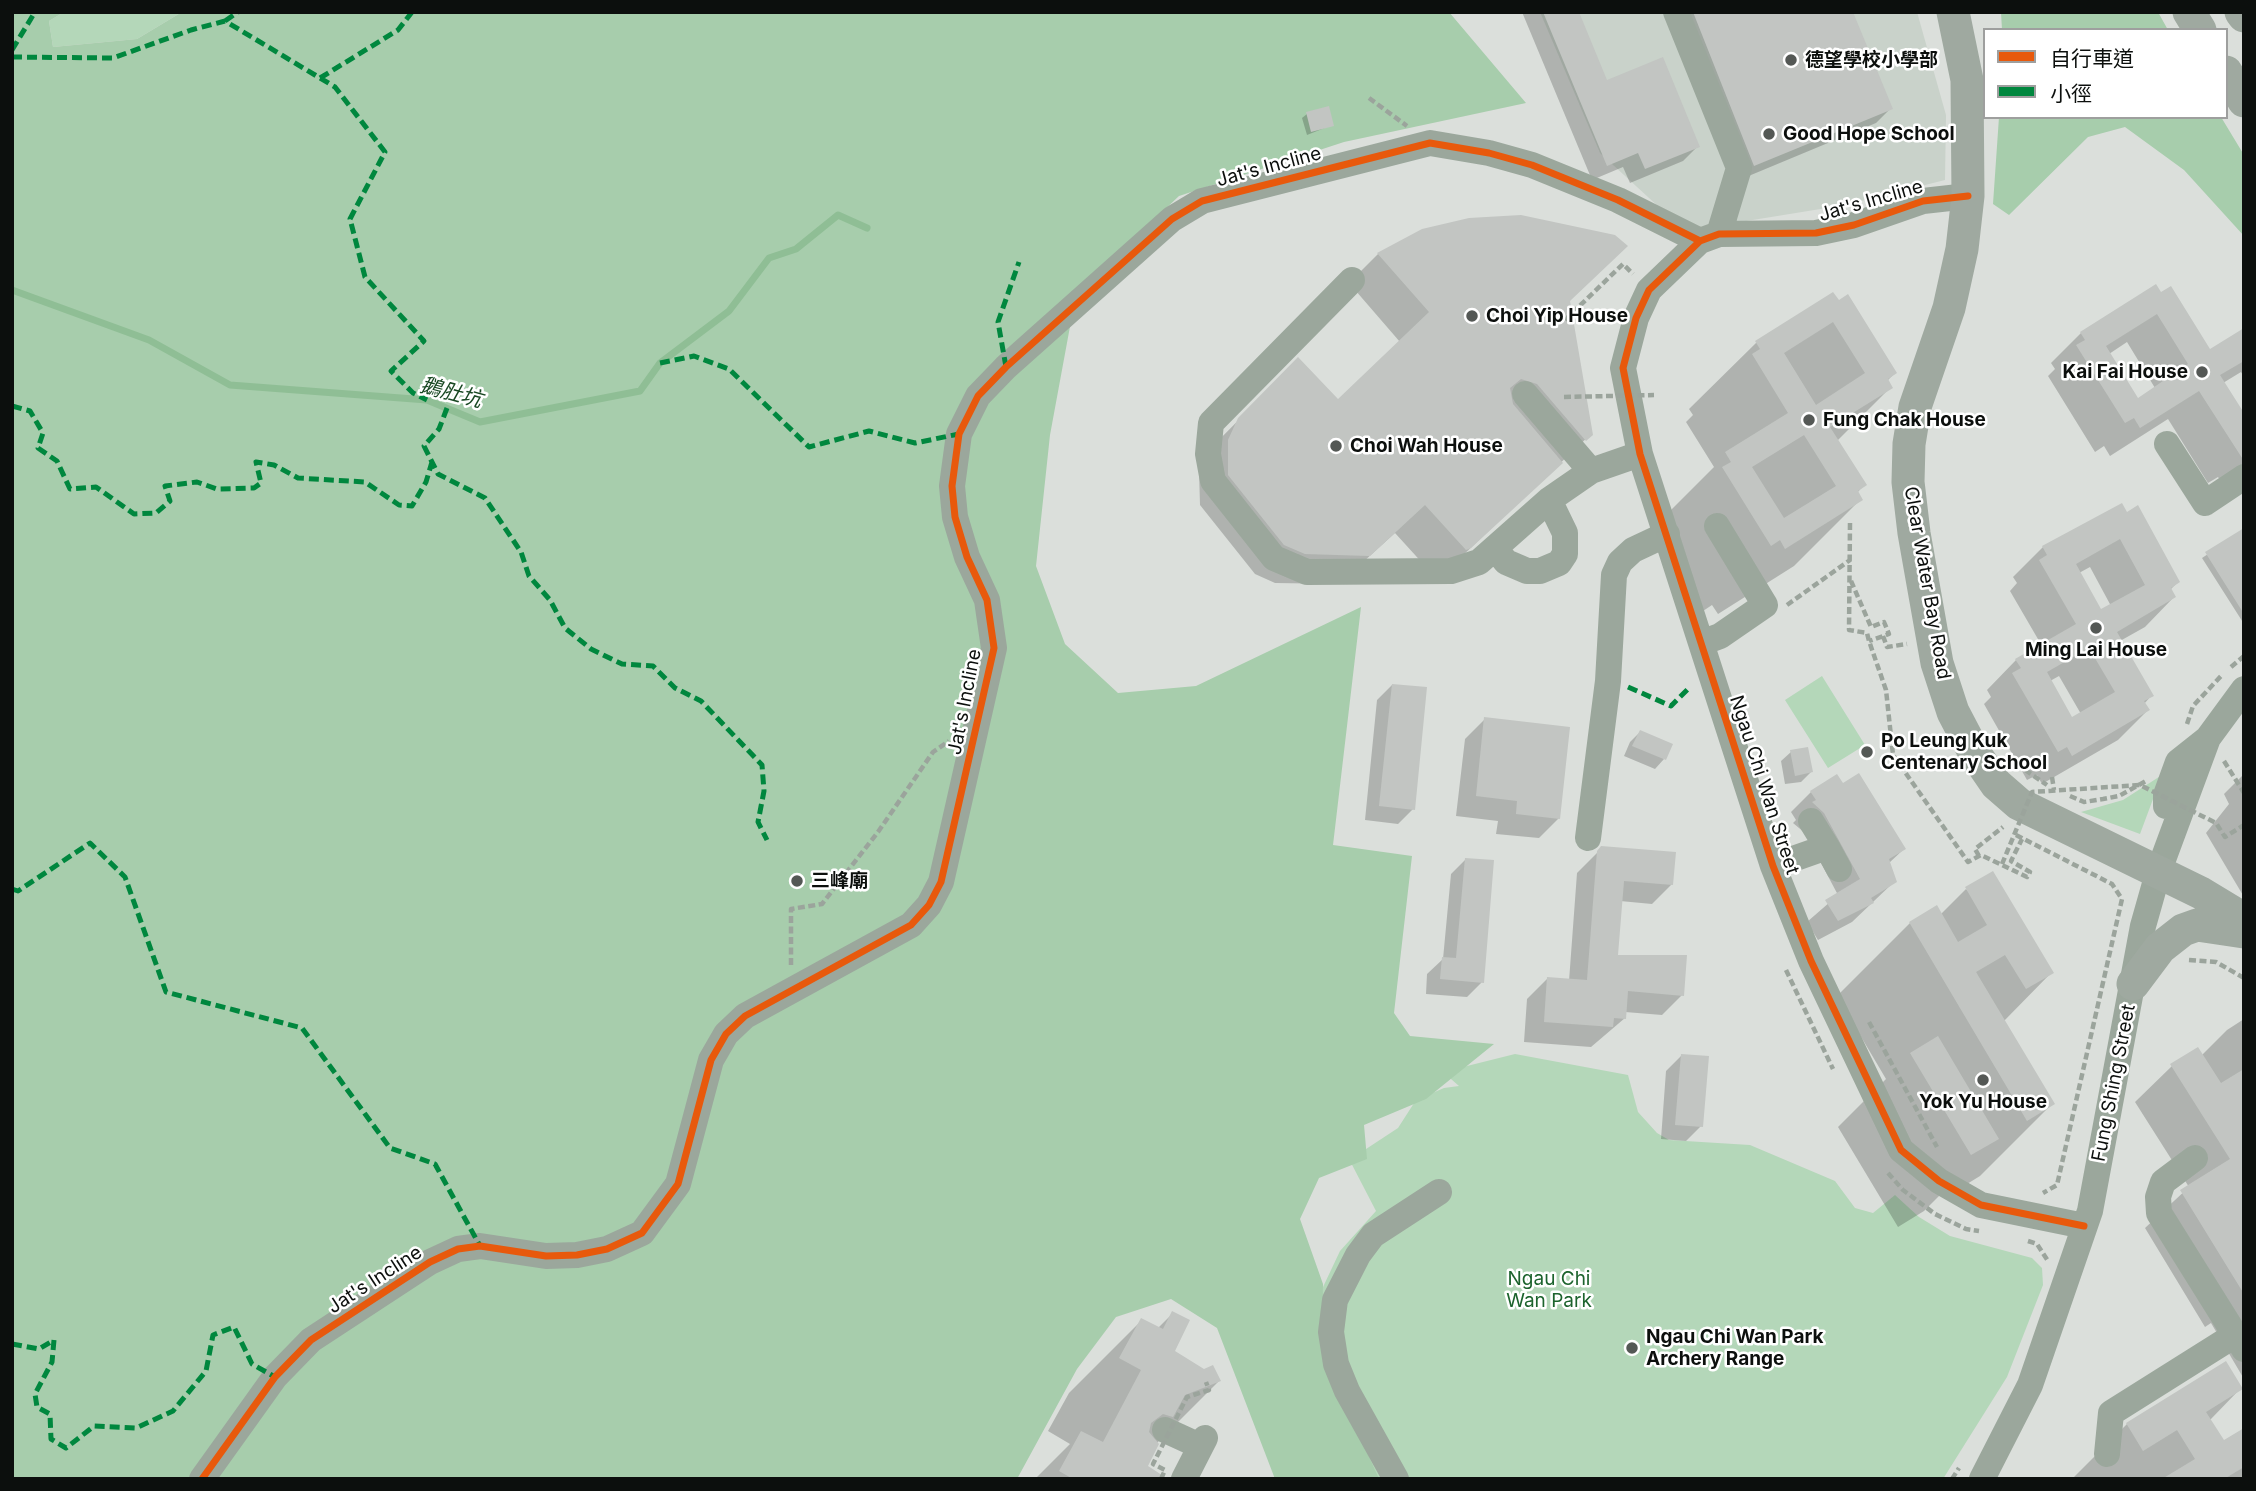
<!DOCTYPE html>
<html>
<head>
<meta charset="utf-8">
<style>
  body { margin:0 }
  #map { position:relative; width:2256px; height:1491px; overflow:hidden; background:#dbdfdb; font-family:Inter,"Noto Sans TC",sans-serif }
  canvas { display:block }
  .frame { position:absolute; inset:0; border:14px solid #0c0f0d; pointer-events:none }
  .legend { position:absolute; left:1983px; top:28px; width:245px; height:91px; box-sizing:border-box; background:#fff; border:2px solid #9e9f9e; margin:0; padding:9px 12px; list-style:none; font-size:21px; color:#0c0f0d }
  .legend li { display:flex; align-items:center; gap:14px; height:35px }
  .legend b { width:35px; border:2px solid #9e9f9e }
</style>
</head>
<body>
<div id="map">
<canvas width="2256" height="1491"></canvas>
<div class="frame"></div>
<ul class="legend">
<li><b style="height:9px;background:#e8590c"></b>自行車道</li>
<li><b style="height:9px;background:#00873e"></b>小徑</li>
</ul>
</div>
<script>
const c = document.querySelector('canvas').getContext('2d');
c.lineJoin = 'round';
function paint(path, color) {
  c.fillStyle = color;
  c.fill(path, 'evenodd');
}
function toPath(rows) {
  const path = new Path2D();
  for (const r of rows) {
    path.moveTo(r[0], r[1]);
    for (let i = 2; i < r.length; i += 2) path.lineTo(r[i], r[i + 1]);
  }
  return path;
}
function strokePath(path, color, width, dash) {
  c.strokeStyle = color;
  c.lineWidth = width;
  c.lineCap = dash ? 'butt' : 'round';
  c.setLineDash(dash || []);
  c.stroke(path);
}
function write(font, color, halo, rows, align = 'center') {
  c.font = font + ' Inter,"Noto Sans TC",sans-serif';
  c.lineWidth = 5;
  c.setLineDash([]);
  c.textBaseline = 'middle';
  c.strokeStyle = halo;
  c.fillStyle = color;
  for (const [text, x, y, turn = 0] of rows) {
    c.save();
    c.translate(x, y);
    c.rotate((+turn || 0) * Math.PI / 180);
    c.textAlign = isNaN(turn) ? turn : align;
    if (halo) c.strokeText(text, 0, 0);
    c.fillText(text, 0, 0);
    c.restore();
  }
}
paint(toPath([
  [1540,12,1917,12,1946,115,1945,180,1845,205,1685,231,1600,153]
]), '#c9d2ca');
paint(toPath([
  [64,12,182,12,137,39,53,47,49,21],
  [1822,676,1865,745,1828,768,1785,700],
  [2162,775,2140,834,2081,812,2123,800],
  [1515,1054,1628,1075,1638,1112,1657,1133,1669,1140,1750,1145,1835,1181,1855,1208,1873,1213,1895,1195,1919,1217,1950,1236,2032,1258,2042,1268,2043,1285,2007,1377,1943,1479,1369,1479,1317,1330,1323,1287,1340,1251,1376,1211,1348,1157,1363,1151,1398,1128,1416,1100,1444,1088,1459,1086,1443,1072]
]), '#b4d7b9');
paint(toPath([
  [12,12,64,12,49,21,53,47,137,39,182,12,1449,12,1526,103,1344,142,1179,196,1076,294,1050,435,1036,566,1065,644,1118,693,1196,686,1361,607,1333,845,1412,856,1394,1013,1410,1036,1494,1044,1426,1099,1364,1125,1367,1159,1319,1178,1300,1219,1323,1284,1322,1352,1379,1479,1275,1479,1217,1328,1171,1299,1116,1317,1077,1369,1017,1479,12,1479],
  [2001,12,2158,12,2168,30,2002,30],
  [1999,117,2221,117,2244,155,2244,236,2184,170,2125,127,2088,137,2009,215,1993,204]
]), '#a7cdac');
paint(toPath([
  [1522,12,1577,12,1606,82,1698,146,1683,161,1630,183,1623,167,1592,180],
  [1671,12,1696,13,1891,108,1876,123,1739,180],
  [1307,114,1332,125,1307,135,1302,118],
  [1423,231,1568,302,1591,434,1440,577,1436,578,1395,533,1339,584,1275,583,1255,574,1200,505,1199,471,1209,450,1298,360,1338,401,1400,342,1349,283,1378,254],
  [2155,286,2210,352,2244,330,2244,377,2241,372,2223,383,2244,416,2244,472,2223,485,2218,477,2208,483,2168,419,2110,456,2104,446,2095,452,2048,376,2055,369,2051,363,2081,333],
  [2127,342,2155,388,2138,400,2109,354],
  [1833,294,1895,373,1887,381,1891,387,1837,441,1864,485,1857,493,1861,499,1794,566,1718,614,1712,605,1703,611,1660,521,1714,467,1686,422,1693,415,1689,409,1756,343],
  [2121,506,2178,582,2170,590,2174,597,2145,627,2120,641,2152,695,2144,704,2148,710,2118,740,2042,784,2037,775,2027,780,1984,704,1991,697,1987,690,2016,660,2042,646,2010,591,2017,583,2013,577,2043,547],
  [2090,567,2111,606,2100,612,2079,573],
  [2059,676,2081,714,2071,719,2050,681],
  [2244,530,2244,624,2202,558],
  [1392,685,1413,809,1398,824,1365,820,1377,700],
  [1485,719,1559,818,1539,838,1496,834,1498,821,1456,816,1465,739],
  [1640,732,1664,759,1655,769,1624,756,1630,742],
  [1791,752,1811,772,1801,782,1785,784,1781,761],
  [2244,774,2244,897,2206,833,2229,804,2224,794],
  [1811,792,1904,849,1889,863,1895,881,1852,922,1818,940,1807,922,1838,895,1805,833,1793,823,1796,820,1791,812],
  [1602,848,1672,884,1652,904,1620,901,1616,956,1685,957,1682,995,1662,1015,1625,1012,1625,1018,1591,1047,1524,1042,1527,999,1547,979,1569,981,1577,873],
  [1466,859,1482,982,1467,997,1426,994,1427,974,1443,959,1451,874],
  [1966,889,2052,972,2004,1021,2053,1103,1980,1176,1954,1192,1950,1185,1924,1211,1898,1227,1838,1127,1886,1079,1837,996,1910,923,1940,915],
  [2244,1019,2244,1379,2211,1323,2205,1327,2145,1228,2189,1187,2135,1102,2172,1066,2201,1056,2227,1030],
  [1681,1056,1701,1126,1686,1141,1661,1139,1666,1071],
  [1173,1313,1173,1352,1219,1381,1156,1444,1145,1466,1165,1479,1035,1479,1070,1444,1048,1431,1069,1393,1142,1320,1158,1328],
  [2241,1388,2210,1420,2224,1443,2244,1430,2242,1479,2072,1479,2127,1424]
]), '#0003');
strokePath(toPath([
  [12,290,149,340,230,385,427,400,480,422,640,391,660,363,729,311,769,258,796,249,838,215,867,228]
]), '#8fbe95', 7);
paint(toPath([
  [1543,12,1579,12,1607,80,1663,57,1700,147,1645,169,1638,153,1607,166],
  [1693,12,1853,12,1893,109,1754,166],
  [1329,106,1334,126,1311,132,1306,112],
  [1521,215,1615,235,1628,246,1570,301,1593,435,1586,441,1537,384,1521,379,1510,388,1513,404,1563,463,1471,548,1466,550,1425,505,1370,556,1305,554,1284,545,1228,475,1228,440,1238,418,1298,357,1338,399,1429,312,1377,253,1422,229,1469,218],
  [2156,284,2161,292,2171,286,2210,349,2244,328,2244,361,2220,375,2244,413,2244,461,2199,391,2140,428,2134,418,2125,423,2076,345,2085,340,2080,332],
  [2157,314,2188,364,2138,398,2106,346],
  [1833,292,1839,300,1848,294,1897,373,1888,379,1893,388,1830,427,1867,485,1858,491,1863,500,1785,549,1780,540,1771,546,1722,467,1731,462,1725,452,1788,413,1752,354,1760,349,1755,341],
  [1833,322,1865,373,1816,405,1784,353],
  [1804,435,1836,486,1784,518,1752,467],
  [2122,503,2127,512,2138,505,2180,582,2171,588,2176,597,2117,632,2154,696,2144,701,2150,710,2072,756,2067,747,2058,752,2012,673,2021,668,2015,659,2076,624,2039,560,2047,555,2042,546],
  [2120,539,2145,585,2101,609,2076,564],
  [2089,648,2115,692,2072,717,2047,672],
  [2244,528,2244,614,2205,552],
  [1392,684,1427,687,1415,810,1379,806],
  [1484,717,1570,727,1560,819,1516,814,1517,801,1476,796],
  [1640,730,1673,744,1666,760,1632,746],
  [1808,747,1813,772,1795,776,1790,750],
  [1859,773,1906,849,1889,859,1897,882,1871,898,1874,903,1838,921,1825,900,1860,879,1824,813,1812,802,1816,800,1810,791,1837,774,1843,783],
  [1601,846,1676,852,1673,885,1624,881,1618,955,1687,955,1684,996,1628,991,1626,1019,1614,1018,1613,1027,1544,1022,1547,977,1587,980,1597,851],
  [1465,858,1494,860,1484,983,1440,979,1442,957,1456,958],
  [1993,871,2054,973,2026,989,2005,955,1976,972,2055,1104,2027,1121,1909,922,1937,905,1958,942,1987,925,1965,887],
  [1938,1036,1999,1139,1971,1155,1910,1053],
  [2198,1047,2221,1083,2244,1069,2244,1294,2180,1190,2230,1159,2170,1064],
  [1681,1054,1709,1056,1703,1127,1675,1125],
  [1172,1311,1190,1320,1175,1351,1204,1369,1213,1365,1221,1381,1185,1395,1173,1417,1163,1414,1151,1423,1149,1432,1159,1444,1148,1466,1168,1479,1073,1479,1059,1471,1081,1431,1103,1442,1141,1370,1119,1358,1141,1318,1163,1329],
  [2226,1361,2243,1389,2206,1412,2224,1440,2244,1428,2244,1467,2224,1479,2162,1479,2195,1459,2177,1430,2143,1451,2126,1423]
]), '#c2c5c2');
strokePath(toPath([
  [1369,98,1407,126],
  [1565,320,1623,264,1633,274],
  [1850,523,1849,630,1867,633,1869,641,1886,690,1893,755,1968,862,1981,855,2027,877,2030,872,2011,861,2022,839],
  [1851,581,1871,627,1884,622,1889,634,1869,641],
  [1787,605,1850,560],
  [1883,636,1887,647,1907,644],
  [2231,667,2244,656],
  [2187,724,2193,706,2222,675],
  [2224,761,2244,793],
  [2025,770,2047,785],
  [2070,796,2084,802,2103,799,2119,796,2146,781],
  [2016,835,2112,884,2122,899,2057,1185,2043,1193],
  [1979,856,1975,849,2003,827],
  [2189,960,2216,962,2244,978],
  [791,965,791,909,822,904,878,832,933,752,949,741],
  [1786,970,1833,1069],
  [1869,1022,1937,1147],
  [1888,1173,1903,1190,1935,1214,1966,1229,1979,1231],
  [2028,1241,2037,1244,2048,1261],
  [1952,1479,1959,1468]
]), '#9ba49c', 4.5, [7, 3.5]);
strokePath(toPath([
  [1676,12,1739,168,1719,234],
  [1968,196,1923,201,1854,225,1816,233,1719,234,1700,241,1649,290,1636,318,1623,368,1640,454,1773,866,1811,961,1901,1150,1939,1181,1981,1205,2084,1226],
  [1352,280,1211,423,1208,454,1213,481,1274,558,1307,572,1451,571,1479,562,1549,500,1591,471,1640,454],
  [1525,394,1591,471],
  [2167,444,2205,503,2244,477],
  [1495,548,1506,562,1527,571,1540,571,1559,563,1565,554,1565,533,1549,500],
  [1701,643,1720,636,1765,605,1717,526],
  [2166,806,2166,795,2178,762,2207,739],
  [1811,821,1827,847],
  [1588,838,1608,681,1614,575,1620,562,1633,550,1667,534],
  [1773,866,1827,847,1839,869],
  [2195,1158,2163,1182,2158,1197,2159,1213,2244,1349],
  [1165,1430,1200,1446],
  [2107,1454,2111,1413,2235,1335],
  [202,1479,275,1377,311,1340,430,1262,458,1249,480,1246,546,1256,577,1255,607,1249,642,1233,678,1184,711,1060,726,1034,745,1016,911,925,929,905,941,882,994,648,987,600,967,557,955,517,952,486,959,434,978,396,1006,367,1172,219,1202,201,1430,143,1489,153,1532,165,1618,200,1700,241],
  [1184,1479,1205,1438],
  [1396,1479,1347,1391,1336,1364,1331,1332,1335,1300,1358,1255,1373,1235,1439,1192],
  [1982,1479,2030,1385,2090,1211,2143,926,2158,873,2208,738,2244,689]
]), '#9ba79c', 26);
strokePath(toPath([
  [1953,12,1967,80,1968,196,1962,249,1949,308,1915,407,1909,444,1908,482,1914,533,1937,663,1953,712,1974,752,1996,784,2019,804,2201,893,2244,919],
  [2189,12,2200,30],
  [2241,12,2244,16],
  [2226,72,2244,101],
  [2133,984,2160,948,2183,930,2197,925,2244,932]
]), '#9fa9a0', 33);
strokePath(toPath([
  [1564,397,1654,395],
  [2052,777,2054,790],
  [2002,864,2032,792,2140,785,2216,823,2225,837,2244,825],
  [1161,1479,1165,1470,1153,1464,1187,1397,1209,1390,1206,1382]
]), '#9ba49c', 4.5, [7, 3.5]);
strokePath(toPath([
  [225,21,238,12],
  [12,50,35,12],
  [12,57,113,58,191,30,225,21,335,87,385,152,350,219,365,277,424,341,391,371,413,393,427,400],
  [320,78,398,30,412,12],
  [660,363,694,356,729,369,809,447,869,431,915,443,959,434],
  [1006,367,998,322,1019,262],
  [12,406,30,411,43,433,38,448,57,461,70,489,96,487,134,514,156,513,170,501,165,486,197,482,217,489,254,488,261,483,256,462,274,465,298,478,365,482,399,505,412,506,426,482,432,462],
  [447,408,439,429,424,446,438,474,485,498,521,552,529,576,550,600,565,628,591,649,622,664,653,666,675,688,701,701,762,765,764,791,758,822,767,840],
  [1628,687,1671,706,1690,687],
  [12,889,18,891,90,843,125,877,166,992,302,1028,390,1148,435,1164,480,1246],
  [12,1344,39,1349,54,1340,52,1362,35,1394,37,1407,50,1414,51,1439,66,1448,94,1426,136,1428,173,1411,206,1371,213,1335,234,1327,252,1364,275,1377]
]), '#00873e', 5, [10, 5]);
strokePath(toPath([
  [1968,196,1923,201,1854,225,1816,233,1719,234,1700,241,1649,290,1636,318,1623,368,1640,454,1773,866,1811,961,1901,1150,1939,1181,1981,1205,2084,1226],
  [202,1479,275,1377,311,1340,430,1262,458,1249,480,1246,546,1256,577,1255,607,1249,642,1233,678,1184,711,1060,726,1034,745,1016,911,925,929,905,941,882,994,648,987,600,967,557,955,517,952,486,959,434,978,396,1006,367,1172,219,1202,201,1430,143,1489,153,1532,165,1618,200,1700,241]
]), '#e8590c', 7);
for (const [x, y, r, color] of [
  [1791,60,7,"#545855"],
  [1769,134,7,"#545855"],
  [1472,316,7,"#545855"],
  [2202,372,7,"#545855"],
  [1809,420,7,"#545855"],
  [1336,446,7,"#545855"],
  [2096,628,7,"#545855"],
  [1867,752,7,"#545855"],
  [797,881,7,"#545855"],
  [1983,1080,7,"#545855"],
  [1632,1348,7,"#545855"]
]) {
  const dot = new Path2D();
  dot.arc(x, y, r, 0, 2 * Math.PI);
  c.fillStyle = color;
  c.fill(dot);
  strokePath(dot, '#fff', 2.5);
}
write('bold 19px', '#0c0f0d', '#fff', [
  ["德望學校小學部",1805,60],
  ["Good Hope School",1783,134],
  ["Choi Yip House",1486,316],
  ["Kai Fai House",2188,372,"right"],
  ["Fung Chak House",1823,420],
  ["Choi Wah House",1350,446],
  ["Ming Lai House",2096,650,"center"],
  ["Po Leung Kuk",1881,741],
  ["Centenary School",1881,763],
  ["三峰廟",811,881],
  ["Yok Yu House",1983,1102,"center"],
  ["Ngau Chi Wan Park",1646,1337],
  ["Archery Range",1646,1359]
], 'left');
write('19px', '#0c0f0d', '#fff', [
  ["Jat's Incline",1269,167,-15],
  ["Jat's Incline",1871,201,-16],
  ["Clear Water Bay Road",1927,583,80],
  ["Jat's Incline",965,702,-79],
  ["Ngau Chi Wan Street",1764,785,72],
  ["Fung Shing Street",2114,1083,-79],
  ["Jat's Incline",375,1280,-33]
]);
write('19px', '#1c632d', '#fff', [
  ["Ngau Chi",1549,1279],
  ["Wan Park",1549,1301]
]);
write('italic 21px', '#184822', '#fff', [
  ["鵝肚坑",451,393,15]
]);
</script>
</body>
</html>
